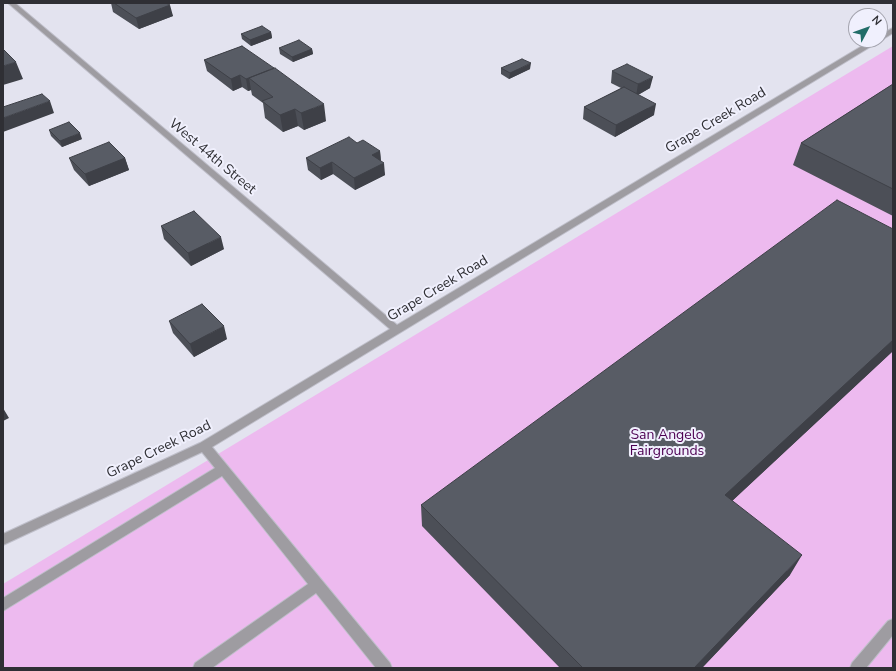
<!DOCTYPE html>
<html>
<head>
<meta charset="utf-8">
<style>
  body { margin:0 }
  #map { position:relative; width:896px; height:671px; overflow:hidden; background:#e3e3ef; font-family:"Nunito Sans",sans-serif }
  canvas { display:block }
  .frame { position:absolute; inset:0; border:4px solid #2f2f34; pointer-events:none }
  .north { position:absolute; left:848px; top:8px; width:40px; height:40px; box-sizing:border-box; background:#f0f0fd; border:1px solid #a3a3ad; border-radius:50%; rotate:49deg; font-size:11px; font-weight:700; line-height:16px; text-align:center; color:#2f2f34 }
  .north::after { content:''; display:block; margin:auto; width:14px; height:18px; background:#226d69; clip-path:polygon(50% 0,100% 100%,50% 72%,0 100%) }
</style>
</head>
<body>
<div id="map">
<canvas width="896" height="671"></canvas>
<div class="frame"></div>
<div class="north">N</div>
</div>
<script>
const c = document.querySelector('canvas').getContext('2d');
c.lineJoin = 'round';
function paint(path, color) {
  c.fillStyle = color;
  c.fill(path, 'evenodd');
}
function toPath(rows) {
  const path = new Path2D();
  for (const r of rows) {
    path.moveTo(r[0], r[1]);
    for (let i = 2; i < r.length; i += 2) path.lineTo(r[i], r[i + 1]);
  }
  return path;
}
function strokePath(path, color, width, dash) {
  c.strokeStyle = color;
  c.lineWidth = width;
  c.lineCap = dash ? 'butt' : 'round';
  c.setLineDash(dash || []);
  c.stroke(path);
}
function write(font, color, halo, rows, align = 'center') {
  c.font = font + ' "Nunito Sans",sans-serif';
  c.lineWidth = 4;
  c.setLineDash([]);
  c.textBaseline = 'middle';
  c.strokeStyle = halo;
  c.fillStyle = color;
  for (const [text, x, y, turn = 0] of rows) {
    c.save();
    c.translate(x, y);
    c.rotate((+turn || 0) * Math.PI / 180);
    c.textAlign = isNaN(turn) ? turn : align;
    if (halo) c.strokeText(text, 0, 0);
    c.fillText(text, 0, 0);
    c.restore();
  }
}
paint(toPath([
  [893,46,893,668,3,668,3,584]
]), '#edbaef');
const minor = toPath([
  [8,3,15,3,397,325,872,40,880,40,880,35,891,29,893,28,893,33,212,447,390,663,392,668,376,668,316,593,212,668,193,668,195,663,308,584,222,476,3,611,3,598,215,468,202,452,3,545,3,534,200,443,390,329,8,3],
  [893,619,893,635,866,668,850,668,852,663,888,621,893,619]
]);
strokePath(minor, '#bfbfca', 2);
paint(minor, '#9e9ca1');
paint(toPath([
  [111,3,166,3,173,16,139,29,113,12],
  [271,32,272,38,251,46,242,39,241,34],
  [242,46,326,121,304,130,298,126,283,132,265,118,263,103,252,95,251,90,248,91,242,87,233,91,207,71,204,60],
  [279,48,312,49,313,54,293,62,280,54],
  [501,68,530,69,509,79,501,74],
  [612,71,650,88,638,95,654,115,615,137,583,119,584,107,621,88,611,83],
  [893,84,893,216,793,165,801,143],
  [49,130,82,139,62,147,51,136],
  [357,143,380,151,381,161,385,175,355,190,333,174,321,180,308,170,306,158],
  [69,158,125,158,129,170,89,186,74,170],
  [161,226,224,249,191,266,164,239],
  [893,229,893,351,732,501,790,575,702,668,560,668,422,526,421,505],
  [169,321,227,339,194,357,173,333]
]), '#4c4f57');
paint(toPath([
  [170,5,173,16,139,29,136,18],
  [271,32,272,38,251,46,250,40],
  [312,49,313,54,293,62,292,57],
  [16,62,23,79,3,85,3,66],
  [531,63,530,69,509,79,510,73],
  [240,75,242,87,233,91,231,79],
  [653,77,650,88,636,96,638,84],
  [249,78,251,90,248,91,246,79],
  [50,101,54,113,3,132,3,118],
  [324,104,326,121,304,130,301,113],
  [656,104,654,115,615,137,616,125],
  [295,109,298,126,283,132,280,115],
  [80,133,82,139,62,147,60,141],
  [380,151,381,163,372,155],
  [125,158,129,170,89,186,85,174],
  [332,162,333,174,321,180,320,168],
  [384,163,385,175,355,190,354,178],
  [221,237,224,249,191,266,188,253],
  [224,326,227,339,194,357,190,344],
  [893,340,893,351,716,516,725,495],
  [3,408,9,418,3,421],
  [802,555,790,575,702,668,694,668]
]), '#3e4047');
const building = toPath([
  [114,3,166,3,170,5,136,18,114,3],
  [262,26,271,32,250,40,241,34,262,26],
  [299,40,312,49,292,57,279,48,299,40],
  [242,46,274,68,246,79,240,75,231,79,204,60,242,46],
  [3,49,16,62,3,66,3,49],
  [522,59,531,63,510,73,501,68,522,59],
  [627,64,653,77,638,84,612,71,627,64],
  [275,68,324,104,301,113,295,109,280,115,262,101,273,97,249,78,275,68],
  [893,84,893,189,801,143,893,84],
  [624,87,656,104,616,125,584,107,624,87],
  [42,94,50,101,3,118,3,107,42,94],
  [69,122,80,133,60,141,49,130,69,122],
  [349,137,357,143,363,140,380,151,372,155,384,163,354,178,332,162,320,168,306,158,349,137],
  [109,142,125,158,85,174,69,158,109,142],
  [837,200,893,229,893,340,725,495,802,555,694,668,583,668,421,505,837,200],
  [194,211,221,237,188,253,161,226,194,211],
  [202,304,224,326,190,344,169,321,202,304]
]);
paint(building, '#585c65');
strokePath(building, '#3e4047', 1);
write('14px', '#2f2f34', '#f0f0fd', [
  ["Grape Creek Road",716,121,-31],
  ["West 44th Street",212,157,40],
  ["Grape Creek Road",438,289,-31],
  ["Grape Creek Road",159,450,-26]
]);
write('14px', '#4d0052', '#f0f0fd', [
  ["San Angelo",667,436],
  ["Fairgrounds",667,452]
]);
</script>
</body>
</html>
